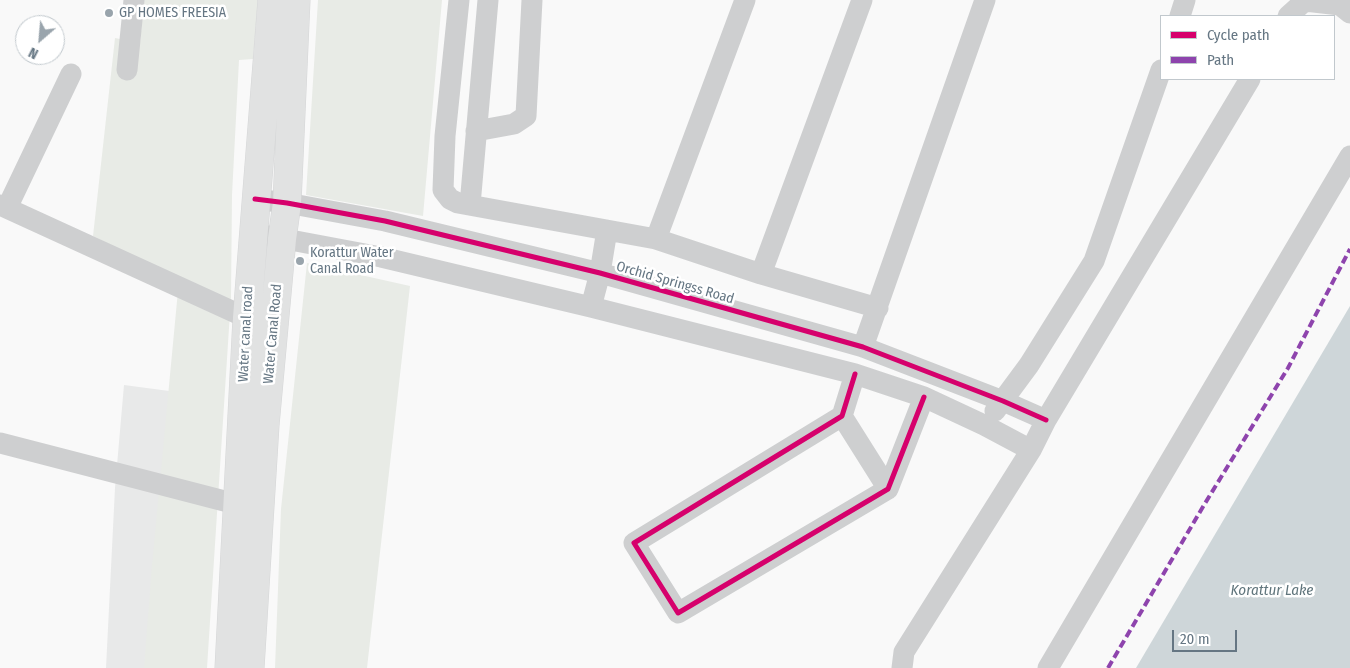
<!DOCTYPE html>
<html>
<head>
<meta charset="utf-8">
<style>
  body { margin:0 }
  #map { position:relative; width:1350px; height:668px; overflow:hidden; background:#f9f9f9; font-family:"Fira Sans Condensed",sans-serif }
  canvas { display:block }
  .legend { position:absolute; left:1160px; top:15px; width:175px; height:65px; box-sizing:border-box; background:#fff; border:1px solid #c1c8cd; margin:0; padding:6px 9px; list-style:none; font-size:15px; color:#657683 }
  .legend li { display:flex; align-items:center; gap:10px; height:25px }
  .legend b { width:25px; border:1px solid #c1c8cd }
  .north { position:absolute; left:15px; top:15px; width:50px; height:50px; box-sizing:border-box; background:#fff; border:1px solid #c1c8cd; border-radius:50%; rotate:207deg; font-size:14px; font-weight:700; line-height:20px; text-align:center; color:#657683 }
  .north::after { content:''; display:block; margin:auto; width:18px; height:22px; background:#99a4ac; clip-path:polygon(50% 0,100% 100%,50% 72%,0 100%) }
  .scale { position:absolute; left:1172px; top:630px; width:65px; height:22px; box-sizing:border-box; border:2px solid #657683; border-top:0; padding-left:6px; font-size:15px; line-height:18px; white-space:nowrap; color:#657683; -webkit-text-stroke:4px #fff; paint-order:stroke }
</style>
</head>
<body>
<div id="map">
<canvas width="1350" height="668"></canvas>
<ul class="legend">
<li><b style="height:6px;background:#d6006c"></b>Cycle path</li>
<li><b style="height:6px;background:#8e44ad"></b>Path</li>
</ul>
<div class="north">N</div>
<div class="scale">20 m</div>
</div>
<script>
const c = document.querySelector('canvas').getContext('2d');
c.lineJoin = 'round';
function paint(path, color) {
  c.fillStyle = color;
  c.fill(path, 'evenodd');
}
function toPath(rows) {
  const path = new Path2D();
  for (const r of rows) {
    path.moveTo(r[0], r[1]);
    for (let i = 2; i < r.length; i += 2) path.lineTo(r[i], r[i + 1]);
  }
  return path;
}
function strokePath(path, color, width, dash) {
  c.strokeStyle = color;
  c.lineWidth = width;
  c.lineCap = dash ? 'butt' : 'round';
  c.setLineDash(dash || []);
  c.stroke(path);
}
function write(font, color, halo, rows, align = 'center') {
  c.font = font + ' "Fira Sans Condensed",sans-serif';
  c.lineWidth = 5;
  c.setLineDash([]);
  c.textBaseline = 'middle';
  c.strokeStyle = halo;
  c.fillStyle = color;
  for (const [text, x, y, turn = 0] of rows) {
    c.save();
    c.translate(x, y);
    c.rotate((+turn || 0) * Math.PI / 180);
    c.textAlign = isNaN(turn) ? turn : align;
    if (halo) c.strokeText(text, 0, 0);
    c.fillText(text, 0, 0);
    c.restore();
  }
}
paint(toPath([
  [124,385,207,396,197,668,106,668,115,488]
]), '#e8e9e9');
paint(toPath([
  [144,0,258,0,253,59,239,60,232,195,231,297,207,668,144,668,152,565,179,280,93,236,115,38,140,43],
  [318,0,442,0,423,216,306,195],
  [307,263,410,286,367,668,275,668,281,509]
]), '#e8ebe6');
paint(toPath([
  [1350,306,1350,668,1136,668]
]), '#ced6d9');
const major = toPath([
  [229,668,247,318,272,0],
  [250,668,265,425,282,239,287,203,296,0]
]);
strokePath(major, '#d5d6d7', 29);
strokePath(toPath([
  [459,0,445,136,443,190,450,199,458,203,656,239,761,274,878,308],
  [1180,16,1185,0],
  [1288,16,1305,1,1340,5,1350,13],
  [127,70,134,0],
  [476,131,514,124,526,116,532,0],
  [255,199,287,203,385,221,600,273,863,347,1003,401,1046,420],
  [0,205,247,318],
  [470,205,488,0],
  [7,208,71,74],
  [269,236,381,257,591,307,855,374,924,397,984,425,1031,450],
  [656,239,745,0],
  [761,274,862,0],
  [591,307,600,273,607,230],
  [863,347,985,0],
  [855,374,842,416,634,543,678,613,888,489,924,397],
  [995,411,1029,365,1094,261,1161,70],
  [842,416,888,489],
  [0,443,236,504,252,503],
  [902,668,904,652,1031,450,1046,420,1250,79],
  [1048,668,1350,156]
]), '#cecfd0', 21);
strokePath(major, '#e1e2e2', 28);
strokePath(toPath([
  [1108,668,1204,505,1288,368,1350,249]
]), '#8e44ad', 4, [8, 4]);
strokePath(toPath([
  [255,199,287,203,385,221,600,273,863,347,1003,401,1046,420],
  [855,374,842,416,634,543,678,613,888,489,924,397]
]), '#d6006c', 5);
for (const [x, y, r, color] of [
  [109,13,5,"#99a4ac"],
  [300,261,5,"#99a4ac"]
]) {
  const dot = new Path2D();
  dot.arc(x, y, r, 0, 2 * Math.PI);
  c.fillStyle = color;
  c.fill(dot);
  strokePath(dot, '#fff', 2);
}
write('14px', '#657683', '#fff', [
  ["GP HOMES FREESIA",119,13],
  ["Korattur Water",310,253],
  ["Canal Road",310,269]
], 'left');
write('14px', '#657683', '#fff', [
  ["Orchid Springss Road",675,283,16],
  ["Water canal road",246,334,-87],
  ["Water Canal Road",273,334,-85]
]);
write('italic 15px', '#60757c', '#fff', [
  ["Korattur Lake",1272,591]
]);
</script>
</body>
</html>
